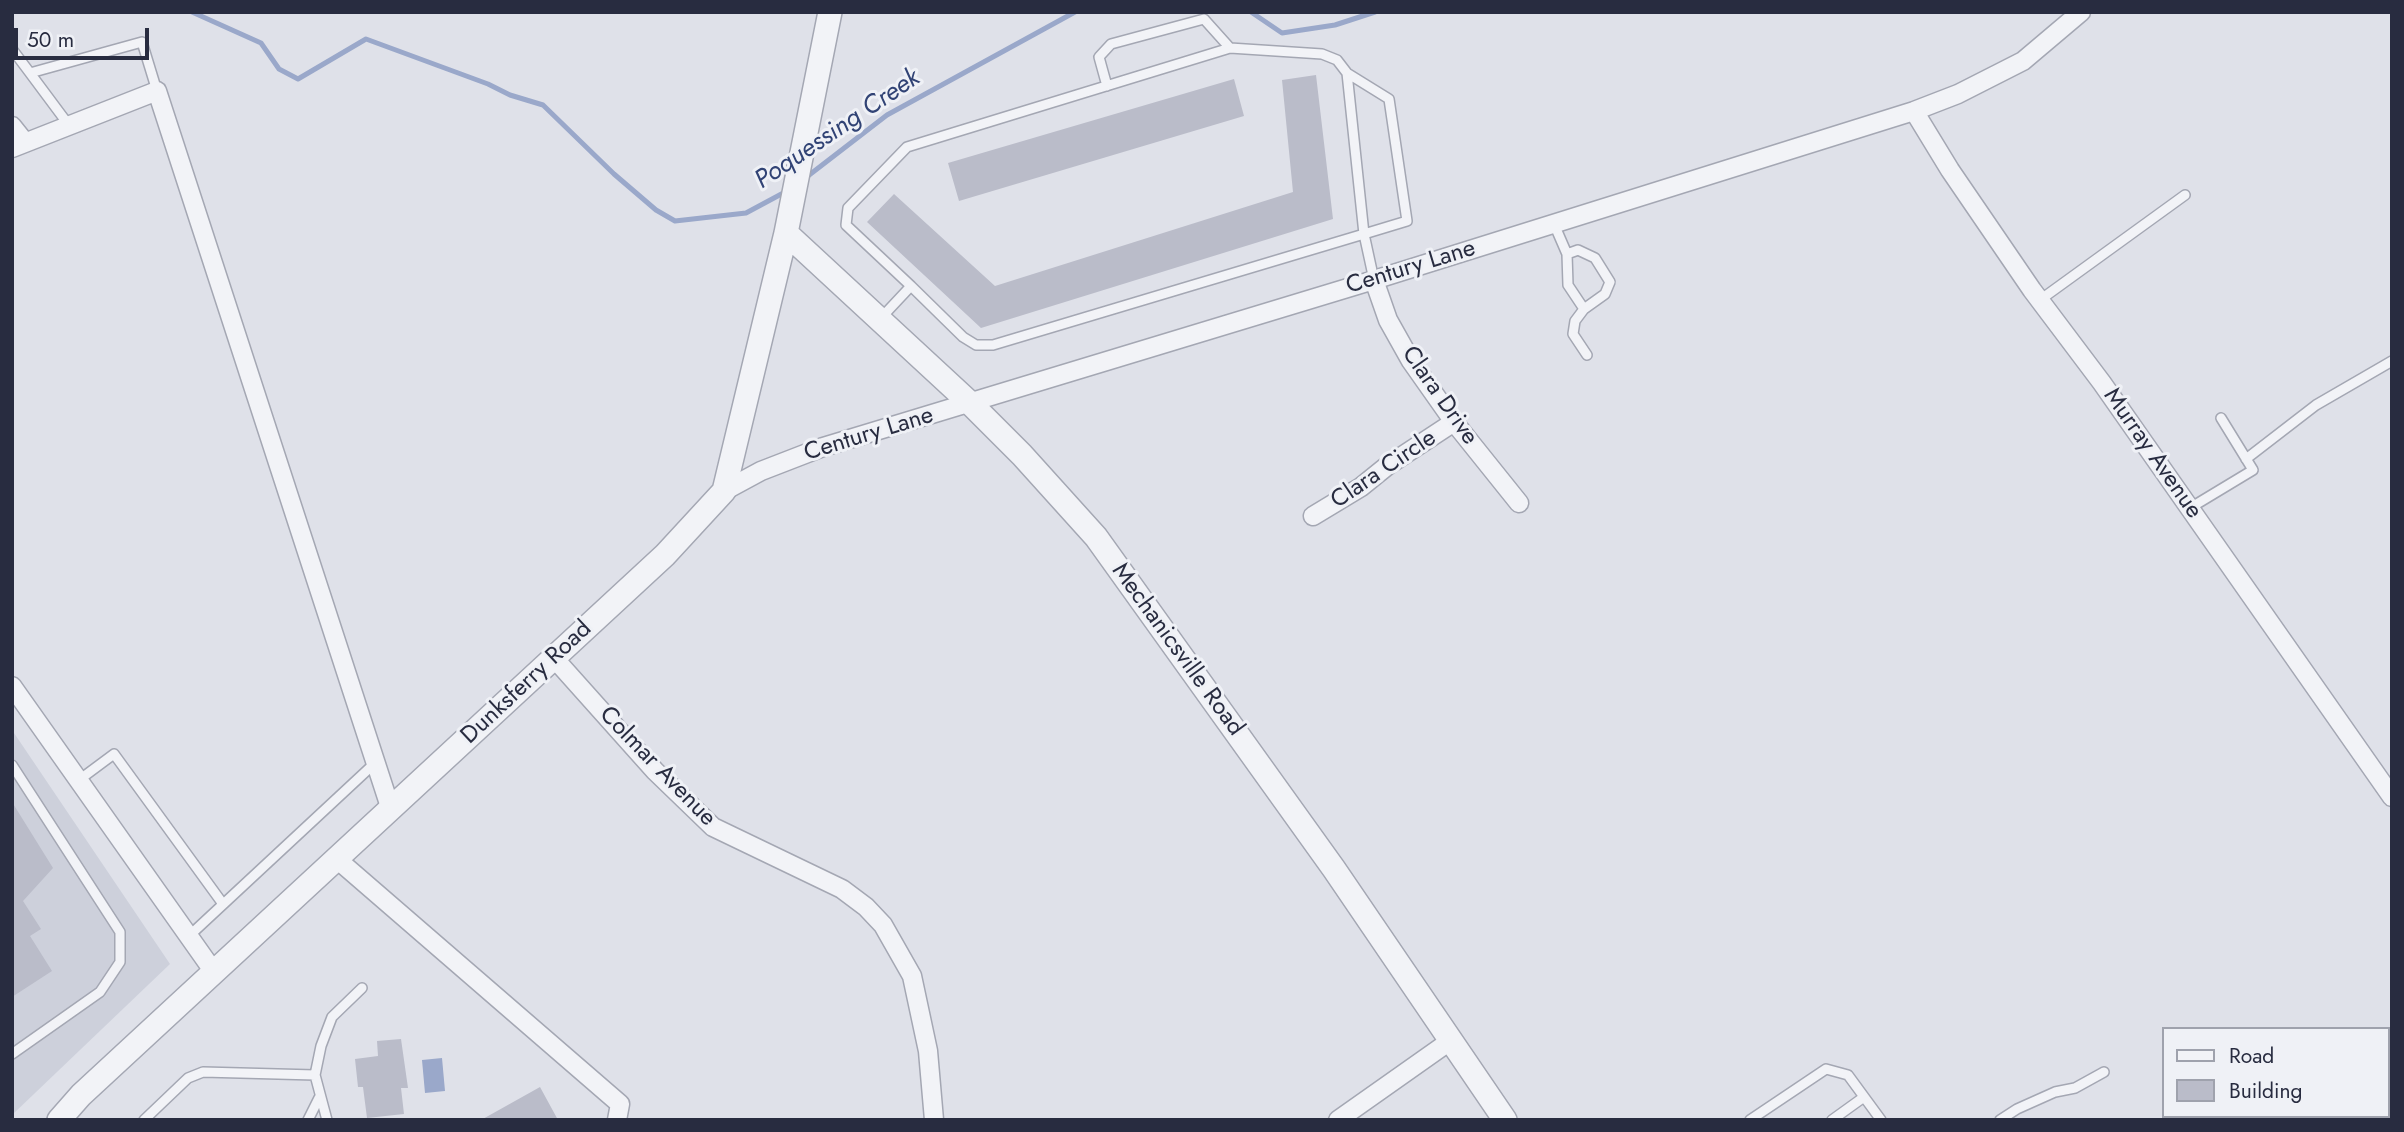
<!DOCTYPE html>
<html>
<head>
<meta charset="utf-8">
<style>
  body { margin:0 }
  #map { position:relative; width:2404px; height:1132px; overflow:hidden; background:#dfe1e9; font-family:Jost,sans-serif }
  canvas { display:block }
  .frame { position:absolute; inset:0; border:14px solid #282c40; pointer-events:none }
  .legend { position:absolute; left:2162px; top:1027px; width:228px; height:91px; box-sizing:border-box; background:#eff1f6; border:2px solid #9fa2ad; margin:0; padding:9px 12px; list-style:none; font-size:21px; color:#282c40 }
  .legend li { display:flex; align-items:center; gap:14px; height:35px }
  .legend b { width:35px; border:2px solid #9fa2ad }
  .scale { position:absolute; left:14px; top:28px; width:135px; height:32px; box-sizing:border-box; border:4px solid #282c40; border-top:0; padding-left:9px; font-size:21px; line-height:24px; white-space:nowrap; color:#282c40; -webkit-text-stroke:5px #eff1f6; paint-order:stroke }
</style>
</head>
<body>
<div id="map">
<canvas width="2404" height="1132"></canvas>
<div class="frame"></div>
<ul class="legend">
<li><b style="height:9px;background:#f2f3f7"></b>Road</li>
<li><b style="height:19px;background:#babcc9"></b>Building</li>
</ul>
<div class="scale">50 m</div>
</div>
<script>
const c = document.querySelector('canvas').getContext('2d');
c.lineJoin = 'round';
function paint(path, color) {
  c.fillStyle = color;
  c.fill(path, 'evenodd');
}
function toPath(rows) {
  const path = new Path2D();
  for (const r of rows) {
    path.moveTo(r[0], r[1]);
    for (let i = 2; i < r.length; i += 2) path.lineTo(r[i], r[i + 1]);
  }
  return path;
}
function strokePath(path, color, width, dash) {
  c.strokeStyle = color;
  c.lineWidth = width;
  c.lineCap = dash ? 'butt' : 'round';
  c.setLineDash(dash || []);
  c.stroke(path);
}
function write(font, color, halo, rows, align = 'center') {
  c.font = font + ' Jost,sans-serif';
  c.lineWidth = 6;
  c.setLineDash([]);
  c.textBaseline = 'middle';
  c.strokeStyle = halo;
  c.fillStyle = color;
  for (const [text, x, y, turn = 0] of rows) {
    c.save();
    c.translate(x, y);
    c.rotate((+turn || 0) * Math.PI / 180);
    c.textAlign = isNaN(turn) ? turn : align;
    if (halo) c.strokeText(text, 0, 0);
    c.fillText(text, 0, 0);
    c.restore();
  }
}
paint(toPath([
  [12,730,170,964,12,1115]
]), '#cdd0db');
paint(toPath([
  [442,1058,445,1091,425,1093,422,1060]
]), '#9aa8ca');
strokePath(toPath([
  [192,12,261,43,279,69,298,79,366,39,488,84,510,95,543,105,614,174,656,210,675,221,746,213,787,191],
  [1251,12,1282,33,1335,25,1375,12],
  [804,179,887,115,1075,12]
]), '#9aa8ca', 5);
paint(toPath([
  [1316,75,1333,219,981,328,867,222,894,194,995,286,1293,192,1282,80],
  [1234,79,1244,116,959,201,948,163],
  [12,802,53,868,23,901,41,929,30,936,52,971,12,997],
  [401,1039,408,1088,401,1088,404,1114,367,1118,363,1087,358,1087,355,1059,378,1056,377,1041],
  [540,1087,558,1120,481,1120]
]), '#babcc9');
const service = toPath([
  [12,49,30,73],
  [1107,86,1099,57,1111,44,1204,19,1230,48],
  [68,124,30,73,142,42,157,91],
  [1554,224,1567,254,1568,285,1584,309,1575,321,1573,334,1587,355],
  [1567,254,1578,250,1595,258,1610,282,1605,294,1584,309],
  [911,286,846,225,848,208,907,147,1230,48,1322,54,1337,60,1347,73,1364,234,1407,221,1389,99,1347,73],
  [2040,300,2185,195],
  [881,318,911,286,963,337,976,345,993,345,1364,234,1374,280],
  [2246,459,2316,405,2392,361],
  [2190,508,2253,470,2221,418],
  [12,765,120,932,120,962,100,992,12,1054],
  [79,780,114,754,223,904],
  [189,936,375,763],
  [144,1120,188,1078,203,1072,315,1075],
  [308,1120,319,1098],
  [327,1120,315,1075,321,1046,332,1017,362,988],
  [1750,1120,1826,1069,1848,1075,1881,1120],
  [1832,1120,1864,1097],
  [2000,1120,2017,1109,2055,1092,2075,1088,2104,1072]
]);
const minor = toPath([
  [1914,111,1950,170,2032,290,2102,383,2392,797],
  [12,126,24,141],
  [12,148,157,91,391,810],
  [1374,280,1388,320,1411,361,1454,422,1519,503],
  [724,491,761,471,823,447,1374,280,1914,111,1958,94,2023,61,2081,12],
  [1313,516,1361,487,1387,466,1454,422],
  [554,658,655,771,713,827,842,889,866,907,883,925,912,976,928,1051,934,1120],
  [12,686,214,972],
  [338,860,620,1104,617,1120],
  [1338,1120,1450,1041]
]);
const tertiary = toPath([
  [786,233,971,404,1022,455,1096,537,1334,869,1505,1120],
  [59,1120,81,1095,665,555,724,491,786,233,830,12]
]);
strokePath(service, '#a4a7b3', 12);
strokePath(minor, '#a4a7b3', 21);
strokePath(tertiary, '#a4a7b3', 26);
strokePath(service, '#f2f3f7', 9);
strokePath(minor, '#f2f3f7', 18);
strokePath(tertiary, '#f2f3f7', 23);
write('24px', '#282c40', '#eff1f6', [
  ["Century Lane",1411,268,-17],
  ["Clara Drive",1439,396,55],
  ["Century Lane",869,435,-17],
  ["Murray Avenue",2152,454,55],
  ["Clara Circle",1384,470,-34],
  ["Mechanicsville Road",1177,650,54],
  ["Dunksferry Road",527,683,-43],
  ["Colmar Avenue",657,767,46]
]);
write('italic 26px', '#314375', '#eff1f6', [
  ["Poquessing Creek",838,130,-34]
]);
</script>
</body>
</html>
